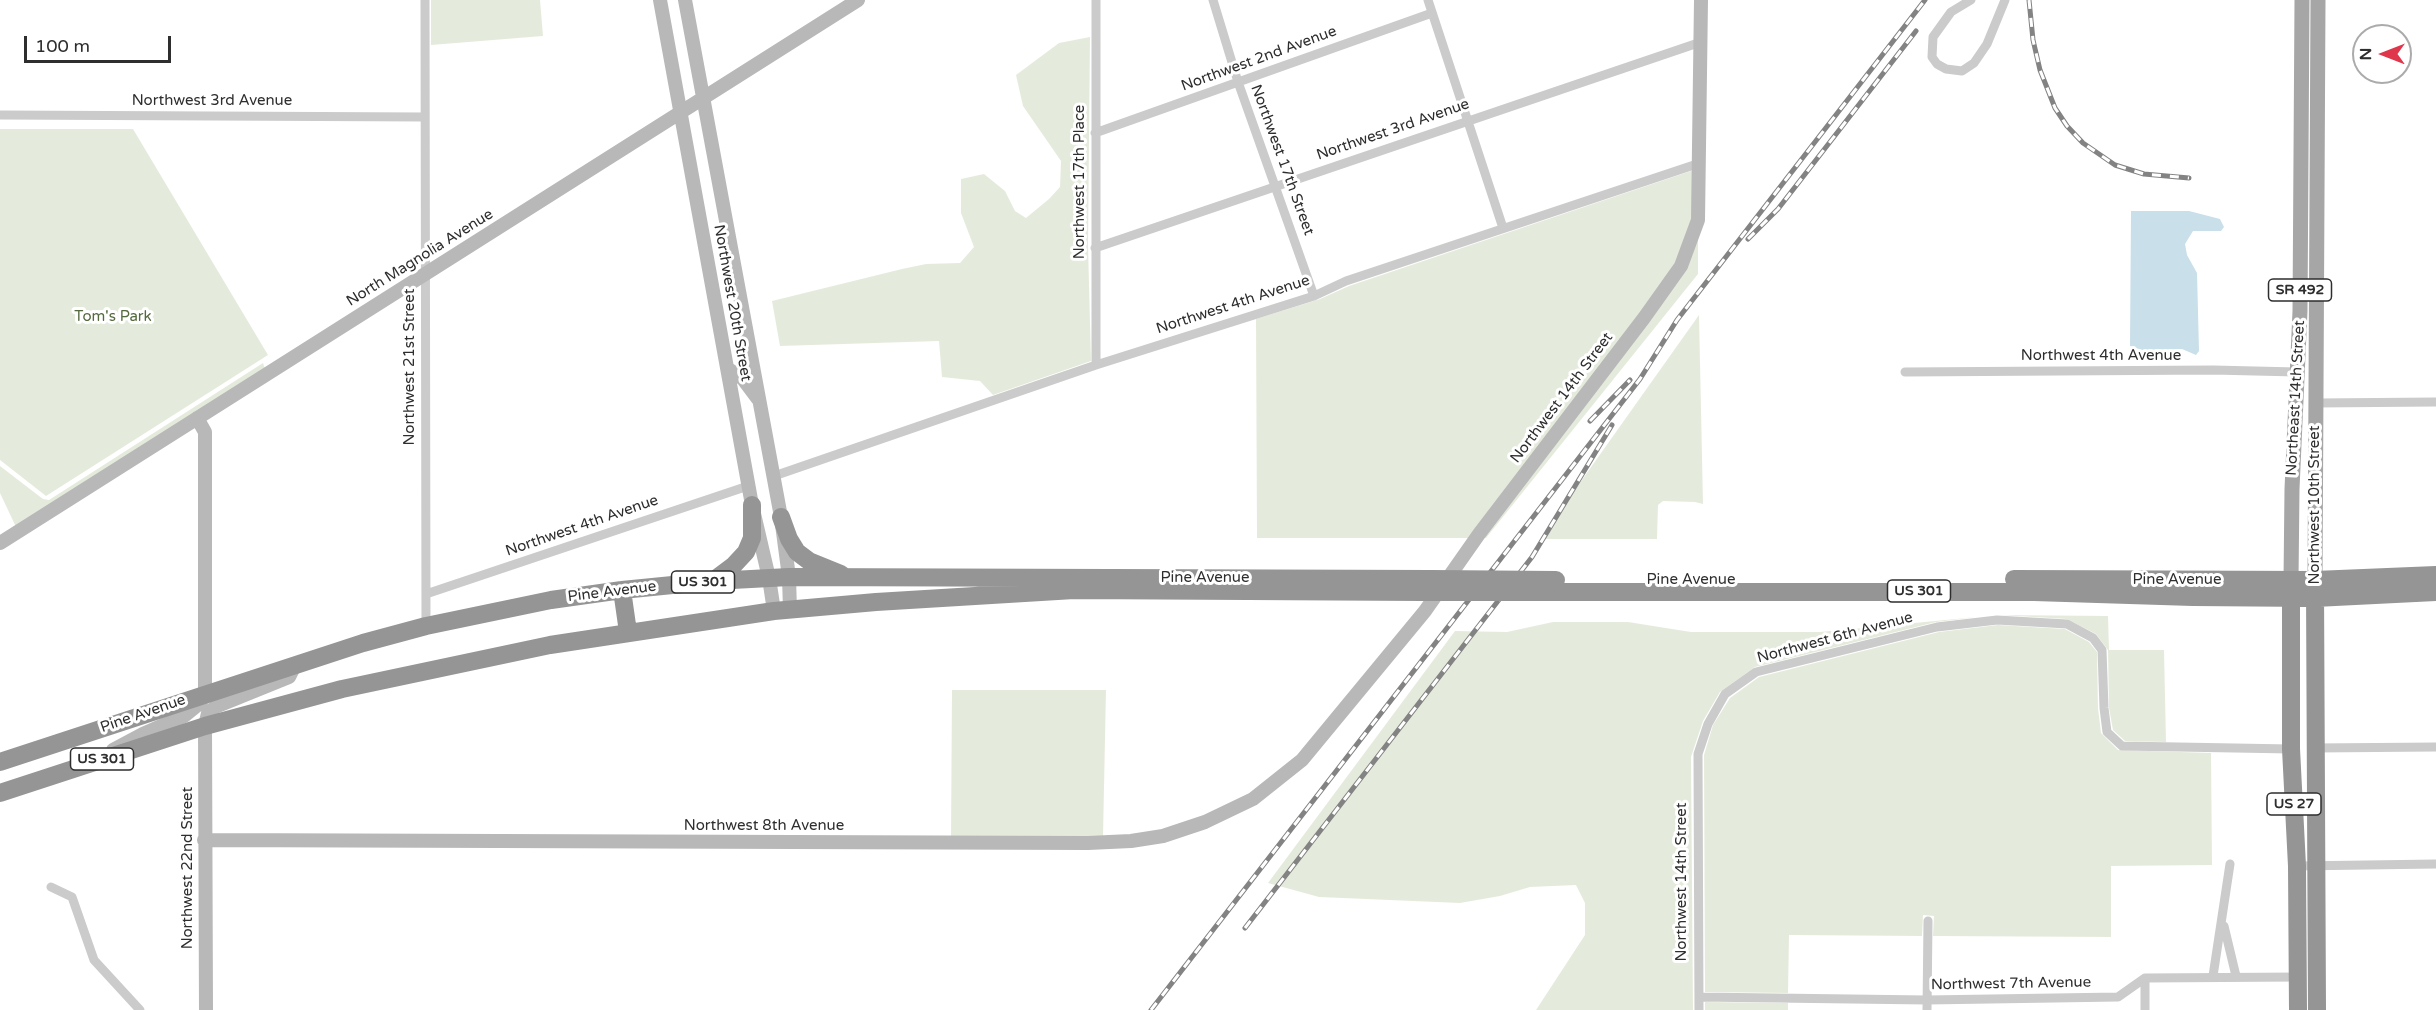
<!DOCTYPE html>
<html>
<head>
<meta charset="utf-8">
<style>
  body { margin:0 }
  #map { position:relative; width:2436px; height:1010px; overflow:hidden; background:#fff; font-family:"Varela Round",sans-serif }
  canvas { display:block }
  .north { position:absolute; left:2352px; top:24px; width:60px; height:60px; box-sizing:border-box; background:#fff; border:2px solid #ababab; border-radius:50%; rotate:270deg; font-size:16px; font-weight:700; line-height:24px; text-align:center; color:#2e2e2e }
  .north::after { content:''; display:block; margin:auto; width:21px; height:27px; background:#e0364c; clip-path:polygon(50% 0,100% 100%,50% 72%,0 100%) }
  .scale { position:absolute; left:24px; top:36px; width:147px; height:27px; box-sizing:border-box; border:3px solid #2e2e2e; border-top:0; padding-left:8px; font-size:18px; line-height:21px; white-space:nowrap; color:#2e2e2e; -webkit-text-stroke:4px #fff; paint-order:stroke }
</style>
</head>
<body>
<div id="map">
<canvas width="2436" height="1010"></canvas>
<div class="north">N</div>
<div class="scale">100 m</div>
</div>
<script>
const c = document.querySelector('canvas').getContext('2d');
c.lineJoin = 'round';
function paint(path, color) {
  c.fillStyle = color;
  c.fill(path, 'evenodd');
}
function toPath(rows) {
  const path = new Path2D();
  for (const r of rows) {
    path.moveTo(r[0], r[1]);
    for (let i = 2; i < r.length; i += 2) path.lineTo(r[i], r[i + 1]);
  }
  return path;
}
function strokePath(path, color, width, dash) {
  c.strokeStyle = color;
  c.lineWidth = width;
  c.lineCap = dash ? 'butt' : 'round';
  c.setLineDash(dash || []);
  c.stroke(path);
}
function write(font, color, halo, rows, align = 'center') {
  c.font = font + ' "Varela Round",sans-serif';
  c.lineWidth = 6;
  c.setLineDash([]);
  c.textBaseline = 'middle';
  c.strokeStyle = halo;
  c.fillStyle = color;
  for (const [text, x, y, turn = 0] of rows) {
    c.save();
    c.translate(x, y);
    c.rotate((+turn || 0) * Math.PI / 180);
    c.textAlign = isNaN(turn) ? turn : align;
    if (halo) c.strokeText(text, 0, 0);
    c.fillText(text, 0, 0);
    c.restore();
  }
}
paint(toPath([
  [431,0,540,0,543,36,431,45],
  [1090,37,1088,245,1091,361,993,395,980,381,942,377,939,341,780,346,772,301,902,269,926,264,960,263,974,247,961,213,961,179,984,174,1005,191,1015,211,1026,218,1049,199,1060,187,1061,161,1023,106,1016,75,1059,43],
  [0,129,133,129,268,355,46,496,0,460],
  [1694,170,1692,219,1676,264,1639,315,1469,538,1257,538,1256,319,1320,299,1349,286],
  [1698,236,1698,274,1486,538,1483,538],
  [1699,315,1703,504,1695,502,1663,501,1658,505,1657,539,1540,539],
  [263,363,265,369,16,527,0,493,0,466,43,499,49,500],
  [2000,615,2108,616,2109,650,2164,650,2166,742,2125,741,2113,730,2109,708,2108,650,2096,634,2067,619],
  [1977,617,1936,622,1755,667,1720,692,1703,721,1691,757,1693,1010,1536,1010,1585,935,1585,903,1576,885,1530,887,1500,896,1460,903,1319,897,1268,883,1455,631,1507,632,1553,622,1628,622,1691,632,1820,632],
  [1998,625,2065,629,2089,642,2097,652,2098,708,2101,733,2118,750,2211,753,2212,865,2111,866,2111,937,1933,936,1934,916,1923,915,1922,936,1789,935,1788,993,1705,992,1704,755,1713,725,1730,698,1759,677,1939,632],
  [952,690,1106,690,1103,837,951,838],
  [1705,1002,1788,1003,1788,1010,1705,1010]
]), '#e5ebdc');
paint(toPath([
  [2131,211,2189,211,2220,219,2224,227,2221,231,2193,231,2185,244,2187,255,2197,273,2199,351,2196,355,2182,349,2142,350,2130,346]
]), '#c9dfea');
strokePath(toPath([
  [425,0,426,626],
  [1096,0,1096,365],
  [1213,0,1238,82,1314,296],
  [1428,0,1503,228],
  [1971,0,1951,12,1933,37,1932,57,1937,64,1946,69,1962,71,1974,63,1987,44,2005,0],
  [0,115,425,117],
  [1095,133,1432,13],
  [1095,248,1701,42],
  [1905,372,2213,370,2297,372],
  [2316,403,2436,402],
  [774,476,1096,365,1314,296,1346,281,1700,163],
  [426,594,748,486],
  [2315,748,2436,747],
  [2297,866,2436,864],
  [51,887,72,897,94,960,140,1010],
  [2224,926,2236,976],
  [2213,976,2230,864],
  [1699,997,1927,1000,2118,997,2145,978,2300,977],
  [1699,1010,1698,754,1708,724,1725,694,1756,672,1937,627,1997,620,2067,624,2093,638,2102,650,2104,708,2107,732,2122,746,2291,749],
  [1927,1010,1928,921],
  [2145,1010,2145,978]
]), '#cbcbcb', 9);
strokePath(toPath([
  [660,0,752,505,769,578,774,611],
  [685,0,781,517,789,577,790,610],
  [727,368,743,379,758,399],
  [0,543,858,0],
  [113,750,143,734,184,716,200,703,205,694,205,432,197,418],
  [204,840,1088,843,1131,841,1163,836,1205,822,1253,799,1302,760,1425,611,1479,534,1644,318,1681,266,1698,220,1701,0],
  [206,1010,205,726,208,713,215,707,289,677,295,665]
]), '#b8b8b8', 14);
strokePath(toPath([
  [2291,580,2292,489,2300,311,2302,0],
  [2315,580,2318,0]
]), '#a6a6a6', 15);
strokePath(toPath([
  [781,517,789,539,797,552,809,561,841,574],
  [2014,579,2315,580,2436,575],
  [713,581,733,566,746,552,752,538,752,505],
  [2291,588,2291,749,2297,866,2298,1010],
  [2315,588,2317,1010],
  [622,590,628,632],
  [1546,592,2034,592,2193,597,2315,598,2436,592],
  [0,762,363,643,426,626,551,600,622,590,713,581,789,577,1431,579],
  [0,793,205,726,342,689,550,645,774,611,876,602,1074,590,1422,592]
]), '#959595', 18);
const rail = toPath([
  [2029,0,2033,40,2040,70,2055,108,2067,126,2083,143,2115,165,2144,174,2189,178],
  [1748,239,1778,209,1916,31],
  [1590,421,1630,380],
  [1245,928,1532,557,1612,425],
  [1151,1010,1640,379,1677,320,1925,0]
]);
strokePath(rail, '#838383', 5);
strokePath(rail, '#fff', 3, [9]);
strokePath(toPath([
  [1431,579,1556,580],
  [1422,592,1546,592]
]), '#959595', 18);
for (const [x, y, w] of [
  [2300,290,63],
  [703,582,63],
  [1919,591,63],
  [102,759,63],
  [2294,804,54]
]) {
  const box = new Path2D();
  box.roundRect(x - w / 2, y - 11, w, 22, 4.5);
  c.fillStyle = '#fff';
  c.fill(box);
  strokePath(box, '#2e2e2e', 1.5);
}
write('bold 14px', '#2e2e2e', null, [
  ["SR 492",2300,290],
  ["US 301",703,582],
  ["US 301",1919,591],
  ["US 301",102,759],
  ["US 27",2294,804]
]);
write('15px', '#2e2e2e', '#fff', [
  ["Northwest 2nd Avenue",1259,59,-20],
  ["Northwest 3rd Avenue",212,101],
  ["Northwest 3rd Avenue",1393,130,-19],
  ["Northwest 17th Street",1282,160,70],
  ["Northwest 17th Place",1080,182,-90],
  ["North Magnolia Avenue",420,258,-32],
  ["Northwest 20th Street",732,303,80],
  ["Northwest 4th Avenue",1233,305,-18],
  ["Northwest 4th Avenue",2101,356],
  ["Northwest 21st Street",410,367,-90],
  ["Northwest 14th Street",1562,398,-53],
  ["Northeast 14th Street",2296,398,-87],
  ["Northwest 10th Street",2315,505,-90],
  ["Northwest 4th Avenue",582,526,-19],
  ["Pine Avenue",1205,578],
  ["Pine Avenue",1691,580],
  ["Pine Avenue",2177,580],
  ["Pine Avenue",612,592,-7],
  ["Northwest 6th Avenue",1835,638,-15],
  ["Pine Avenue",143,714,-19],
  ["Northwest 8th Avenue",764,826],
  ["Northwest 22nd Street",188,868,-90],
  ["Northwest 14th Street",1682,882,-90],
  ["Northwest 7th Avenue",2011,984,-1]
]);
write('15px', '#54693d', '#fff', [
  ["Tom's Park",113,317]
]);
</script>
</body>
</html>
